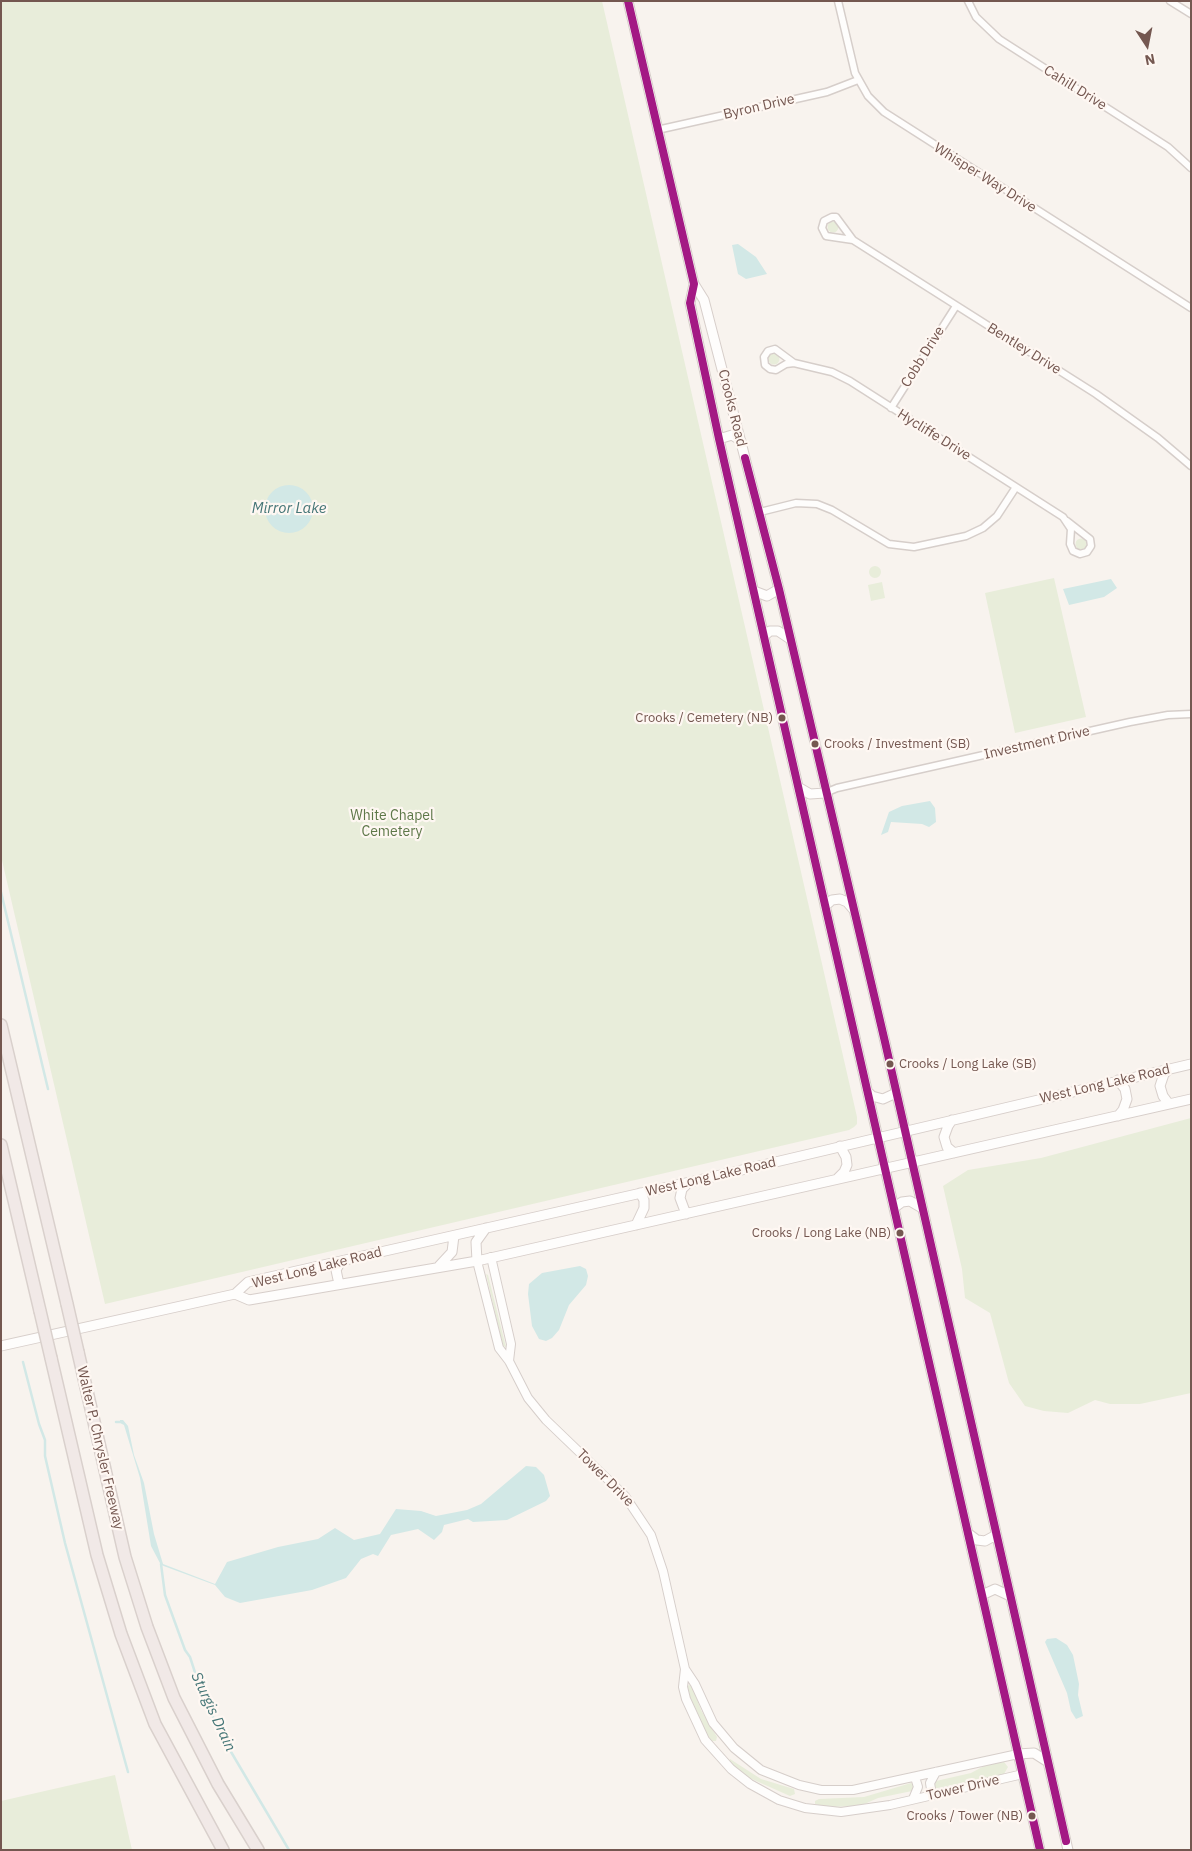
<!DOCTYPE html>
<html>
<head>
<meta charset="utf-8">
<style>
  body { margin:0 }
  #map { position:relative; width:1192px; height:1851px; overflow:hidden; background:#f8f3ee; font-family:"IBM Plex Sans",sans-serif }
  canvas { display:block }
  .frame { position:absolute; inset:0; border:2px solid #745750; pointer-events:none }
  .north { position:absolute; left:1122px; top:20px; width:50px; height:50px; -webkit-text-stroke:4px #fef7f2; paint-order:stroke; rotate:169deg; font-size:14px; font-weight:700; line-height:20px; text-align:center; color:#745750 }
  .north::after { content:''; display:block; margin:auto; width:18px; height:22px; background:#745750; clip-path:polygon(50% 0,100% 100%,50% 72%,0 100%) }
</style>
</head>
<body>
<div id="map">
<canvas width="1192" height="1851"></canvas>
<div class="frame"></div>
<div class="north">N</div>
</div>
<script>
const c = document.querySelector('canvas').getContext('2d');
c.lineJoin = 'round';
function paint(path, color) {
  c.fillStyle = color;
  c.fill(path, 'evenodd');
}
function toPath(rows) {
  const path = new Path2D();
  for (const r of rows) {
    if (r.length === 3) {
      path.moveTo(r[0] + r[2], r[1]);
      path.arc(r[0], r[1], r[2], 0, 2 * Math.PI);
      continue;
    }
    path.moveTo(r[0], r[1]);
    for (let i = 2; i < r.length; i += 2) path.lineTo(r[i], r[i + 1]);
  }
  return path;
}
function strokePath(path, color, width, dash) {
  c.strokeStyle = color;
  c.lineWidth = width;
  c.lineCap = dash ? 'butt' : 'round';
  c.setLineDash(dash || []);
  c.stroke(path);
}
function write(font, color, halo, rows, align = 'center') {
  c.font = font + ' "IBM Plex Sans",sans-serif';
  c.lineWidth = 4.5;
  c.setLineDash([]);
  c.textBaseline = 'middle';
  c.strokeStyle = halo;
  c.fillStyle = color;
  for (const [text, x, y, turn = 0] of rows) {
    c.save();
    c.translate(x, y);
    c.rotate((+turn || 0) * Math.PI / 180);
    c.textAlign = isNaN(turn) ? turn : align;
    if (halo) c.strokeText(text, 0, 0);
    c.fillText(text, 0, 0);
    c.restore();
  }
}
paint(toPath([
  [1,1,602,1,857,1117,857,1124,854,1127,849,1130,105,1304,1,856],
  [833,227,5.5],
  [774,359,5.5],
  [1081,544,5.5],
  [875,572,6],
  [1054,578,1086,717,1015,733,985,593],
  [882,582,885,598,871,601,868,585],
  [1191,1118,1191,1393,1140,1404,1110,1404,1095,1400,1068,1413,1044,1411,1025,1406,1009,1383,990,1313,965,1298,962,1269,943,1186,968,1170,1041,1158],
  [486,1274,488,1275,506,1347,503,1346],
  [689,1685,692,1686,701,1710,717,1737,716,1741,711,1741,706,1733,691,1703,687,1687],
  [730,1759,761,1779,794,1789,795,1794,790,1796,745,1776,729,1762],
  [1004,1762,1008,1767,1004,1774,933,1789,936,1781,971,1773,986,1765],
  [115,1775,132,1850,1,1850,1,1801],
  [911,1783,914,1785,912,1791,878,1798,860,1806,825,1807,815,1804,815,1801,819,1799,864,1797]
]), '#e8edda');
paint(toPath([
  [738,244,756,257,767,274,746,279,738,274,732,245],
  [289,509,24],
  [1111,579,1117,588,1104,597,1069,605,1063,589],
  [930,801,935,808,936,822,929,827,922,824,891,822,888,832,881,835,889,812,902,806],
  [580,1266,586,1269,588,1276,586,1285,569,1305,559,1330,552,1338,546,1341,539,1339,532,1326,528,1294,529,1284,542,1273],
  [123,1420,128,1426,134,1455,144,1483,154,1534,163,1564,215,1584,227,1562,278,1547,318,1539,335,1528,354,1540,380,1534,396,1509,421,1511,436,1516,467,1510,481,1504,526,1466,536,1467,544,1475,550,1496,546,1501,507,1520,473,1522,468,1519,444,1525,442,1532,434,1540,418,1529,391,1535,378,1556,373,1554,361,1559,346,1578,312,1590,240,1603,225,1597,215,1585,161,1565,151,1546,140,1478,124,1425,120,1423,120,1420],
  [1056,1638,1067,1645,1073,1655,1079,1684,1078,1695,1083,1716,1076,1719,1071,1711,1067,1693,1045,1642,1047,1639]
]), '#d2e8e6');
strokePath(toPath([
  [1,892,48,1089],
  [23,1362,39,1424,45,1440,45,1456,65,1543,128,1772],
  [116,1422,120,1422],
  [161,1564,165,1595,185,1650,190,1657,202,1694,224,1740,289,1850]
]), '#d2e8e6', 2.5);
const minor = toPath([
  [838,1,855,73,868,96,884,112,1191,308],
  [968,1,976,17,999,39,1168,147,1191,168],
  [1170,1,1191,14],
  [657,130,827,92,858,80],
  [853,240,826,236,822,228,824,221,832,217,836,217,853,240,1096,394,1158,438,1191,466],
  [794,363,786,364,776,370,770,369,765,365,764,357,768,351,775,349,794,363,832,372,850,381,1063,517,1071,529,1070,544,1073,551,1080,554,1087,552,1091,546,1090,539,1067,521],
  [891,408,956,306],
  [760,512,796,503,817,504,832,510,889,544,914,547,966,536,983,528,997,516,1016,487],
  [825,793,837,788,1130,722,1168,715,1191,714]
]);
const tertiary = toPath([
  [491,1257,511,1344,509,1361],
  [477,1261,499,1348,509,1361,528,1398,546,1420,625,1496,651,1535,663,1571,685,1669,683,1687,686,1699,705,1740,731,1769,750,1784,779,1800,805,1808,841,1812,890,1805,1023,1774],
  [685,1669,695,1684,713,1723,734,1748,761,1770,799,1785,821,1790,853,1790,1018,1754],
  [932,1795,930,1783,936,1772],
  [913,1799,918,1787,915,1777]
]);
const secondary = toPath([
  [628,1,694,284,704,300,779,589,885,1042,1068,1850],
  [694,284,690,303,719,439,1040,1850],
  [719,439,732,435,741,441],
  [754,591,767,596,779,589],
  [764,636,770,631,778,631,790,639],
  [798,787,810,794,825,793],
  [825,906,832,900,840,899,847,902,853,909],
  [869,1093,872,1096,883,1099,896,1093],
  [1169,1104,1163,1096,1160,1086,1164,1074,1169,1069],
  [1118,1116,1123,1110,1127,1099,1125,1089,1118,1080],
  [952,1120,948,1126,944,1137,947,1147,954,1153],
  [837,1179,844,1172,847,1165,846,1157,840,1146],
  [895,1207,902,1202,910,1201,922,1208],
  [686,1214,680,1198,682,1189,688,1183],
  [636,1225,644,1208,644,1200,640,1193],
  [477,1261,476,1242,486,1228],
  [439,1266,452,1252,454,1236],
  [339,1284,336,1270,341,1261],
  [235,1294,249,1300,477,1261,1191,1099],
  [1,1346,235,1294,248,1282,712,1177,1191,1064],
  [969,1534,977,1540,985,1541,996,1535],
  [982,1595,995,1589,1010,1596],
  [1018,1754,1034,1753,1048,1762]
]);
const motorway = toPath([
  [1,1025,67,1304],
  [1,1145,40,1311],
  [78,1352,125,1557,147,1627,174,1698,218,1784,258,1850],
  [51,1358,97,1555,121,1634,155,1724,223,1850]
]);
strokePath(minor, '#d6ceca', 9);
strokePath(tertiary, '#d6ceca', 10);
strokePath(secondary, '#d7ceca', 11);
strokePath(motorway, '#d9d0cc', 14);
strokePath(minor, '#fefdfc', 6);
strokePath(tertiary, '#fefdfc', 8);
strokePath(secondary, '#fefdfc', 9);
strokePath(motorway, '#f1e9e7', 11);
const motorwayBridge = toPath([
  [67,1304,78,1352],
  [40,1311,51,1358]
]);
strokePath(motorwayBridge, '#d9d0cc', 14, []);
strokePath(motorwayBridge, '#f1e9e7', 11);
strokePath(toPath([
  [628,1,694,284,690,303,719,439,1040,1850],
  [745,458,779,589,885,1042,1066,1841]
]), '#a31984', 8);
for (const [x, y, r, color] of [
  [782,718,4.5,"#745750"],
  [815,744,4.5,"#745750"],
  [890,1064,4.5,"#745750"],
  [900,1233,4.5,"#745750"],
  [1032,1816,4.5,"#745750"]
]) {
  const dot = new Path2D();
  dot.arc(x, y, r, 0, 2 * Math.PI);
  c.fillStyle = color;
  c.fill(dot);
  strokePath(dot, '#fef7f2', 2);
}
write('13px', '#745750', '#fef7f2', [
  ["Crooks / Cemetery (NB)",773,718],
  ["Crooks / Investment (SB)",824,744,"left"],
  ["Crooks / Long Lake (SB)",899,1064,"left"],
  ["Crooks / Long Lake (NB)",891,1233],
  ["Crooks / Tower (NB)",1023,1816]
], 'right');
write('14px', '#745750', '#fef7f2', [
  ["Cahill Drive",1075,88,32],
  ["Byron Drive",759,107,-13],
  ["Whisper Way Drive",985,178,32],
  ["Bentley Drive",1024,349,32],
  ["Cobb Drive",923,357,-58],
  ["Crooks Road",732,408,76],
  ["Hycliffe Drive",934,435,32],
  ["Investment Drive",1037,743,-13],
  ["West Long Lake Road",1105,1084,-13],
  ["West Long Lake Road",711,1177,-13],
  ["West Long Lake Road",317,1268,-14],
  ["Walter P. Chrysler Freeway",100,1448,77],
  ["Tower Drive",605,1478,45],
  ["Tower Drive",963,1788,-13]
]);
write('14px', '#5e7849', '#fef7f2', [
  ["White Chapel",392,816],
  ["Cemetery",392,832]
]);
write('italic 15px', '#457677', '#fef7f2', [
  ["Mirror Lake",289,509],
  ["Sturgis Drain",213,1712,65]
]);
</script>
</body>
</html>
